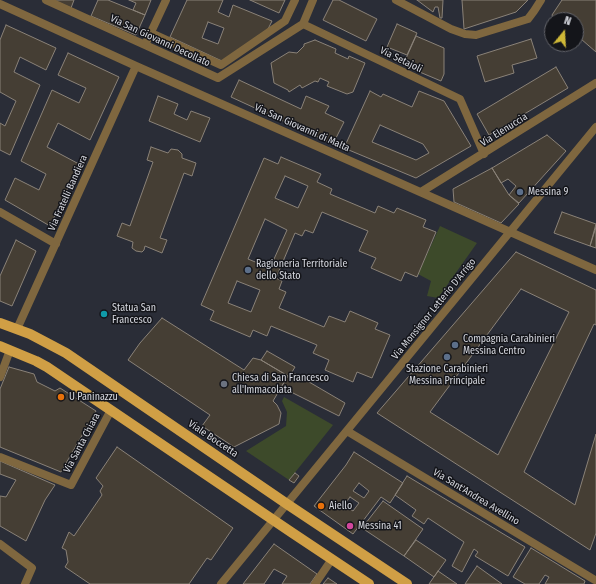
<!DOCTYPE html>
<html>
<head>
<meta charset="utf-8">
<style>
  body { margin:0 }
  #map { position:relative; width:596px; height:584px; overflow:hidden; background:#2a2d37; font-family:"Fira Sans Condensed",sans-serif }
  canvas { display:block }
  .north { position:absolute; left:544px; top:12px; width:40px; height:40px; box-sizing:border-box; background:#14151a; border:1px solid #626369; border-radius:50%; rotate:18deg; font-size:11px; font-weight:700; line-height:16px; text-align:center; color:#d6d8df }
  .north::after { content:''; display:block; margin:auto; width:14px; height:18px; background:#cfb837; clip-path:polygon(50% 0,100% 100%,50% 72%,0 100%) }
</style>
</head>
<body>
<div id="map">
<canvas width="596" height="584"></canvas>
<div class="north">N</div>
</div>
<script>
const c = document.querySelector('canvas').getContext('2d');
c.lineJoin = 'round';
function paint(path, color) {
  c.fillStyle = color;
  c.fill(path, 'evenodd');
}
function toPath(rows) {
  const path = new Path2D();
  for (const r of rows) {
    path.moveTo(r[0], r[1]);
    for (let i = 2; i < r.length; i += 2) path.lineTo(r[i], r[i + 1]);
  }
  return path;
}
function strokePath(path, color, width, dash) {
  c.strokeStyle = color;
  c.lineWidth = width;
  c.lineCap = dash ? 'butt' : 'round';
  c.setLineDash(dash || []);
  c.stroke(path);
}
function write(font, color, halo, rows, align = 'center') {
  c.font = font + ' "Fira Sans Condensed",sans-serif';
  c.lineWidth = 3;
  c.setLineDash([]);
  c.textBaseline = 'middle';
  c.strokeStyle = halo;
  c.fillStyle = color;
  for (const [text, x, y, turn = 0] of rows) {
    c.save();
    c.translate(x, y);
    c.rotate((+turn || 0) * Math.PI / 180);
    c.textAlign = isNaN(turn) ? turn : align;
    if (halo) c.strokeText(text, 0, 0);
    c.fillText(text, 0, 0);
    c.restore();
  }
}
paint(toPath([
  [440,226,477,243,438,298,427,296,431,281,418,274],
  [284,397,333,425,289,480,246,451,286,426,287,412,282,401]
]), '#3d4a2a');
const building = toPath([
  [53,0,74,0,71,8,53,0],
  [98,0,108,0,145,15,136,35,91,16,98,0],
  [129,0,151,0,145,15,133,10,136,3,129,0],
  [187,0,223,0,218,12,229,17,233,5,272,21,268,29,222,61,170,37,187,0],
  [208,22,224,28,218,44,202,38,208,22],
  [250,0,285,0,279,13,250,0],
  [333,0,339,0,377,19,366,41,323,20,333,0],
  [417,0,443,0,442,18,440,18,438,7,435,7,433,12,417,0],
  [462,0,528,0,516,12,464,29,462,0],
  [562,0,596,0,596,52,581,39,576,42,576,20,554,20,552,15,562,0],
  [397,24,417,33,407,55,387,47,397,24],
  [6,25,56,48,46,70,20,57,14,72,40,85,10,155,0,150,0,123,5,126,16,101,0,92,0,40,6,25],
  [416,36,444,48,444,74,441,81,403,65,416,36],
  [531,39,537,58,512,65,514,73,485,82,477,56,531,39],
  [315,40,336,49,335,53,348,59,349,56,365,63,353,92,347,94,327,86,329,82,320,78,318,82,315,81,302,88,300,85,289,92,288,90,274,83,271,63,289,52,297,53,304,46,304,44,315,40],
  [68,53,119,77,90,140,58,123,47,147,79,164,50,226,5,200,15,178,39,190,46,174,21,161,52,90,79,103,86,88,58,75,68,53],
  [556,67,568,88,489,135,477,114,556,67],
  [239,80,301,109,306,96,329,106,325,113,344,122,333,144,231,97,239,80],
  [370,91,381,97,383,94,412,107,419,91,444,101,471,146,416,178,344,148,370,91],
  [380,125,423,144,429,153,416,160,372,142,380,125],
  [158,96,178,104,174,114,187,120,191,111,210,118,200,142,149,121,158,96],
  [547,135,566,151,519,203,509,195,516,186,508,179,501,183,492,168,547,135],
  [151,147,168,153,171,149,178,150,182,154,182,158,196,163,192,176,184,173,160,238,167,240,162,253,145,246,144,250,142,252,136,251,132,248,133,242,117,236,122,223,130,226,153,162,147,160,151,147],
  [281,157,321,174,317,182,332,189,330,194,375,213,378,206,394,213,397,208,426,220,423,227,436,232,417,277,405,272,401,281,371,268,376,258,359,251,368,231,322,212,313,233,305,230,302,236,295,233,276,278,282,281,279,289,286,292,279,308,324,327,329,316,345,322,350,311,378,323,375,329,390,335,372,378,357,372,353,382,325,370,329,360,313,353,317,345,271,326,267,336,253,330,250,337,210,320,214,311,201,305,264,158,278,164,281,157],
  [285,176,308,186,298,208,275,198,285,176],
  [265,219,287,230,270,268,248,259,265,219],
  [237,281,260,290,251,312,228,303,237,281],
  [492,168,509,195,519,204,501,223,454,202,453,189,492,168],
  [562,212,596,224,590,246,554,233,562,212],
  [596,227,596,248,590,246,596,227],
  [16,240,36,251,12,306,0,301,0,276,16,240],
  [516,252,596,290,596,325,594,324,524,472,575,505,596,434,596,533,590,550,377,413,516,252],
  [521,289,569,312,498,455,430,412,521,289],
  [162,318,244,370,253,358,261,360,288,376,273,401,277,405,281,413,279,424,234,447,202,426,210,415,128,360,140,343,162,318],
  [267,351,295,367,292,372,345,403,339,416,281,387,288,376,261,360,267,351],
  [9,367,34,374,37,382,55,391,60,388,96,411,61,472,0,447,0,389,9,367],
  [117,447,233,528,211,560,207,558,189,584,90,584,65,567,68,562,66,550,62,548,69,532,74,536,102,495,100,491,103,486,96,478,117,447],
  [354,452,403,483,390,503,381,497,353,534,314,506,346,465,354,452],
  [359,483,369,491,364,498,353,491,359,483],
  [350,497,359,503,353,511,344,505,350,497],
  [0,461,55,485,45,500,26,541,0,526,0,496,6,497,16,480,0,474,0,461],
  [295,473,299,476,294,483,289,480,295,473],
  [407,476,525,547,508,576,475,556,478,552,474,549,462,572,452,566,464,542,428,518,424,524,412,516,416,510,395,495,407,476],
  [383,501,423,529,404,556,362,528,383,501],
  [416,540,446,560,434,577,404,556,416,540],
  [274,544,317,574,310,584,282,584,287,576,274,569,264,584,243,584,274,544],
  [531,548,585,581,584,584,545,584,549,577,545,575,539,584,525,584,513,577,531,548],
  [477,566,502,584,465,584,477,566],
  [438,571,457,584,429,584,438,571],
  [328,578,337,584,323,584,328,578]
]);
paint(building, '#453e34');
strokePath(building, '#8a8278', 1);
strokePath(toPath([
  [46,0,218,78,303,24],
  [313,0,303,24,460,99,484,154],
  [396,0,451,29,465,34,476,35,528,19,534,11,541,0],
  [0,4,136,66,596,270],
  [151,33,221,65,285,21,295,0],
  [145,45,166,0],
  [421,192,596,83],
  [0,212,56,244],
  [17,329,136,66],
  [0,377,10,350],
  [347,431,595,580],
  [0,457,71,485,111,410],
  [0,544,32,568,25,584],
  [221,584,596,127],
  [315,584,332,559]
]), '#7f673f', 8);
strokePath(toPath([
  [0,323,30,334,66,353,287,504,407,584],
  [0,346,36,361,47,367,291,532,369,584]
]), '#d09f45', 10);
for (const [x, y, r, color] of [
  [520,192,4,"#5c6f8a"],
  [248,270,4,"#5c6f8a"],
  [104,314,4,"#0f9aa8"],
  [455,345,4,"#5c6f8a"],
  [447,357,4,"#5c6f8a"],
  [224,384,4,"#6b7280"],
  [61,397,4,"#e8710a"],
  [321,506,4,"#e8710a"],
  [350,526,4,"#d1479c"]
]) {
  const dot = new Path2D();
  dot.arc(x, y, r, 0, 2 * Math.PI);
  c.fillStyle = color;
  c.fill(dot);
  strokePath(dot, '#14151a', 1.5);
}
write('10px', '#d6d8df', '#14151a', [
  ["Via San Giovanni Decollato",160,41,25],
  ["Via Setajoli",401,60,26],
  ["Via San Giovanni di Malta",302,128,24],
  ["Via Elenuccia",504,130,-32],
  ["Via Fratelli Bandiera",68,193,-66],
  ["Via Monsignor Letterio D'Arrigo",434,309,-51],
  ["Viale Boccetta",213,439,34],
  ["Via Santa Chiara",82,443,-62],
  ["Via Sant'Andrea Avellino",476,497,31]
]);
write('10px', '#d6d8df', '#14151a', [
  ["Messina 9",528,192],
  ["Ragioneria Territoriale",256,264],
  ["dello Stato",256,276],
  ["Statua San",112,308],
  ["Francesco",112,320],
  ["Compagnia Carabinieri",463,339],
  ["Messina Centro",463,351],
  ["Stazione Carabinieri",447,369,"center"],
  ["Messina Principale",447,381,"center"],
  ["Chiesa di San Francesco",232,378],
  ["all'Immacolata",232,390],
  ["U Paninazzu",69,397],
  ["Aiello",329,506],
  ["Messina 41",358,526]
], 'left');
</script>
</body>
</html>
